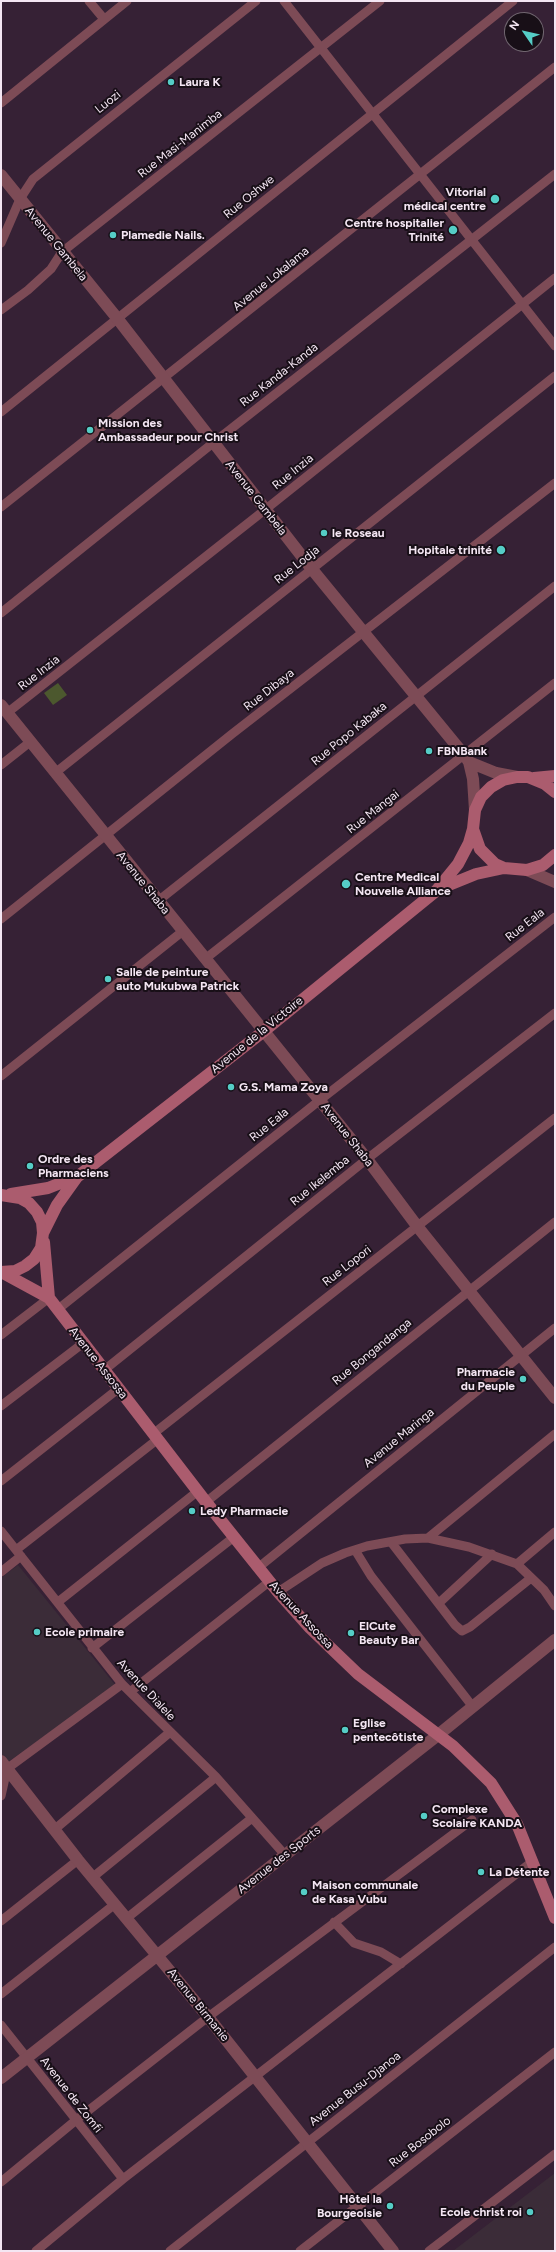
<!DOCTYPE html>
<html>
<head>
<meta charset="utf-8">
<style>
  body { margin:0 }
  #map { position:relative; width:556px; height:2252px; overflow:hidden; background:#362135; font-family:Figtree,sans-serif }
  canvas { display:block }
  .frame { position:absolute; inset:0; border:2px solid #f4e6f3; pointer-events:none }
  .north { position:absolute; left:504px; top:12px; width:40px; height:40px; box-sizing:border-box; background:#180f17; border:1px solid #70656f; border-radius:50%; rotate:304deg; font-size:11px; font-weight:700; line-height:16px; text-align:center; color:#f4e6f3 }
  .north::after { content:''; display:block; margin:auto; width:14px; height:18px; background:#55cdc6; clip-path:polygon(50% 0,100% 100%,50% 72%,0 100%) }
</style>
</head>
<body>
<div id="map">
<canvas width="556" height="2252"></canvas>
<div class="frame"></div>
<div class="north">N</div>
</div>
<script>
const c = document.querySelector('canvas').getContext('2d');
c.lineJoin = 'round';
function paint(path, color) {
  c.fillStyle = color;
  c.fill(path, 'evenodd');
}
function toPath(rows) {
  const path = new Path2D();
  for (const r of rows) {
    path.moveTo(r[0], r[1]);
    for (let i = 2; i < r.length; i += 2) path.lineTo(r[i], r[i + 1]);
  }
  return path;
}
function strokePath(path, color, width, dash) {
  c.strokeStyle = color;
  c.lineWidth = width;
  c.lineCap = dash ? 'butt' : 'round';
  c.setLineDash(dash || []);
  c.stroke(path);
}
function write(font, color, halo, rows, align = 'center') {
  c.font = font + ' Figtree,sans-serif';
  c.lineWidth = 4;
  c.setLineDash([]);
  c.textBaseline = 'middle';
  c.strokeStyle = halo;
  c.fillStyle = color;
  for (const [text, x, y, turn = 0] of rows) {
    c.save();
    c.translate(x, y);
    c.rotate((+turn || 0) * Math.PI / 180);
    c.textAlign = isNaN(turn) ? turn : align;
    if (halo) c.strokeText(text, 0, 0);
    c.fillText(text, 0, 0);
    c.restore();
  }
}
paint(toPath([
  [18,1565,116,1686,8,1762,1,1754,1,1578],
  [555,2173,555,2251,453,2251]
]), '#3b2c38');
paint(toPath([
  [58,683,67,695,53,705,44,693]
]), '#4c582e');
strokePath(toPath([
  [89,1,104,19],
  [284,1,555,346],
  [1,103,127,1],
  [1,243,20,199,33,179,256,1],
  [1,310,28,290,51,269,62,252,380,1],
  [1,412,513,1],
  [1,507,555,67],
  [1,613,213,443,555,174],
  [7,713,266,509,555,278],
  [1,765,30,742],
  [55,773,555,376],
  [158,901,555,586],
  [1,919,232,734,555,483],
  [205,959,555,683],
  [1,1076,183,931],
  [57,1310,320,1100,555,917],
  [1,1335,49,1298],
  [103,1371,367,1159,555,1013],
  [1,1406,82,1344],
  [153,1434,555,1118],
  [1,1481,118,1389],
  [206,1502,555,1222],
  [1,1531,122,1684,216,1777,285,1855],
  [428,1538,555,1434],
  [391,1542,455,1625,462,1631,470,1627,531,1578],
  [16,1550,158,1439],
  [355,1550,371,1576,473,1707],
  [517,1564,555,1532],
  [259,1567,555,1328],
  [1,1572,21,1556],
  [278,1592,322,1563,345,1553,367,1546,405,1539,428,1538,469,1547,517,1564,544,1590,555,1606],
  [58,1602,198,1491],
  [439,1603,492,1554],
  [92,1648,234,1537],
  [130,1692,270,1581],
  [1,1773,122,1684],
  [1,1796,7,1769],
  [55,1829,169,1733],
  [93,1877,216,1777],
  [127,1918,252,1818],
  [1,1921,78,1860],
  [334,1922,354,1943,381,1952,401,1964],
  [1,1994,115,1904],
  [1,2025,123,2179],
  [1,2182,75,2121,208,2017,472,1820],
  [36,2251,123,2179,533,1861],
  [170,2251,555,1947],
  [300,2251,555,2052],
  [429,2251,555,2154]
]), '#7d4b56', 9);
strokePath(toPath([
  [1,175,117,318,311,568,465,756,469,762,473,779,475,810],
  [1,705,367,1159,417,1226,555,1398],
  [469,762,496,773,517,777],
  [527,870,555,882],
  [1,1761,78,1860,208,2017,393,2251],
  [1,2078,438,1735,555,1640]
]), '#7d4b56', 12);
strokePath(toPath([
  [534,778,555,776],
  [555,792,545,784,528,777,517,777,503,780,491,787,481,797,475,810,473,829,480,849,495,864,504,868,527,870,543,865,555,855],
  [439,889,476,874,504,868],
  [11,1194,48,1188,76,1177],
  [1,1195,20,1198,29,1203,37,1212,42,1222,43,1233,41,1248,34,1259,25,1266,15,1271,1,1272],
  [43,1233,57,1205,77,1177,264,1031,436,891,458,864,469,843,473,829],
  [44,1242,49,1298],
  [3,1273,49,1298,206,1502,278,1592,310,1628,358,1674,453,1746,491,1783,517,1824,555,1918]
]), '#ab5c6e', 12);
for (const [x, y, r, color] of [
  [171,82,4,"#55cdc6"],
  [495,199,5,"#55cdc6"],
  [453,230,5,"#55cdc6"],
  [113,235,4,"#55cdc6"],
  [90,430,4,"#55cdc6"],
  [324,533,4,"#55cdc6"],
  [501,550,5,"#55cdc6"],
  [429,751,4,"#55cdc6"],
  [346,884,5,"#55cdc6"],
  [108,979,4,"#55cdc6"],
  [231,1087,4,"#55cdc6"],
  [30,1166,4,"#55cdc6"],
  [523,1379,4,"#55cdc6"],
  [192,1511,4,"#55cdc6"],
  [37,1632,4,"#55cdc6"],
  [351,1633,4,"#55cdc6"],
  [345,1730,4,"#55cdc6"],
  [424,1816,4,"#55cdc6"],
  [481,1872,4,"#55cdc6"],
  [304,1892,4,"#55cdc6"],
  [390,2206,4,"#55cdc6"],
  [530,2212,4,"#55cdc6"]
]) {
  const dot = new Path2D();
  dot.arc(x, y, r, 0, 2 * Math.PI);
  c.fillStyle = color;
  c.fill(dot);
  strokePath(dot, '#180f17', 1.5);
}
write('bold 12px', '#f4e6f3', '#180f17', [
  ["Laura K",179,82],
  ["Vitorial",486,192,"right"],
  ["médical centre",486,206,"right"],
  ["Centre hospitalier",444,223,"right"],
  ["Trinité",444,237,"right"],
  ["Plamedie Nails.",121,235],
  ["Mission des",98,423],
  ["Ambassadeur pour Christ",98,437],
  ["le Roseau",332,533],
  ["Hopitale trinité",492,550,"right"],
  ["FBNBank",437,751],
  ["Centre Medical",355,877],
  ["Nouvelle Alliance",355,891],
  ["Salle de peinture",116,972],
  ["auto Mukubwa Patrick",116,986],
  ["G.S. Mama Zoya",239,1087],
  ["Ordre des",38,1159],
  ["Pharmaciens",38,1173],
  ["Pharmacie",515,1372,"right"],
  ["du Peuple",515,1386,"right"],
  ["Ledy Pharmacie",200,1511],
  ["ElCute",359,1626],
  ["Beauty Bar",359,1640],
  ["Ecole primaire",45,1632],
  ["Eglise",353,1723],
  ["pentecôtiste",353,1737],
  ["Complexe",432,1809],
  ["Scolaire KANDA",432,1823],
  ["La Détente",489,1872],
  ["Maison communale",312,1885],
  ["de Kasa Vubu",312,1899],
  ["Hôtel la",382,2199,"right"],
  ["Bourgeoisie",382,2213,"right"],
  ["Ecole christ roi",522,2212,"right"]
], 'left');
write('12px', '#f4e6f3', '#180f17', [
  ["Luozi",108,102,-39],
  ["Rue Masi-Manimba",180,144,-38],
  ["Rue Oshwe",249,197,-39],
  ["Avenue Gambela",56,244,51],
  ["Avenue Lokalama",271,279,-39],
  ["Rue Kanda-Kanda",279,375,-38],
  ["Rue Inzia",293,472,-39],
  ["Avenue Gambela",256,498,52],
  ["Rue Lodja",297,565,-38],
  ["Rue Inzia",39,673,-38],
  ["Rue Dibaya",269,690,-38],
  ["Rue Popo Kabaka",349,734,-39],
  ["Rue Mangai",373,812,-38],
  ["Avenue Shaba",143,883,51],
  ["Rue Eala",525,925,-38],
  ["Avenue de la Victoire",257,1035,-39],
  ["Rue Eala",269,1125,-39],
  ["Avenue Shaba",347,1135,52],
  ["Rue Ikelemba",320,1181,-39],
  ["Rue Lopori",347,1266,-38],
  ["Rue Bongandanga",372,1352,-39],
  ["Avenue Assossa",98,1363,52],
  ["Avenue Maringa",399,1438,-39],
  ["Avenue Assossa",301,1615,47],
  ["Avenue Dialele",146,1690,47],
  ["Avenue des Sports",279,1860,-38],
  ["Avenue Birmanie",198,2005,51],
  ["Avenue Busu-Djanoa",355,2089,-38],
  ["Avenue de Zomfi",71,2095,52],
  ["Rue Bosobolo",420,2142,-38]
]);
</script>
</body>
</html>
